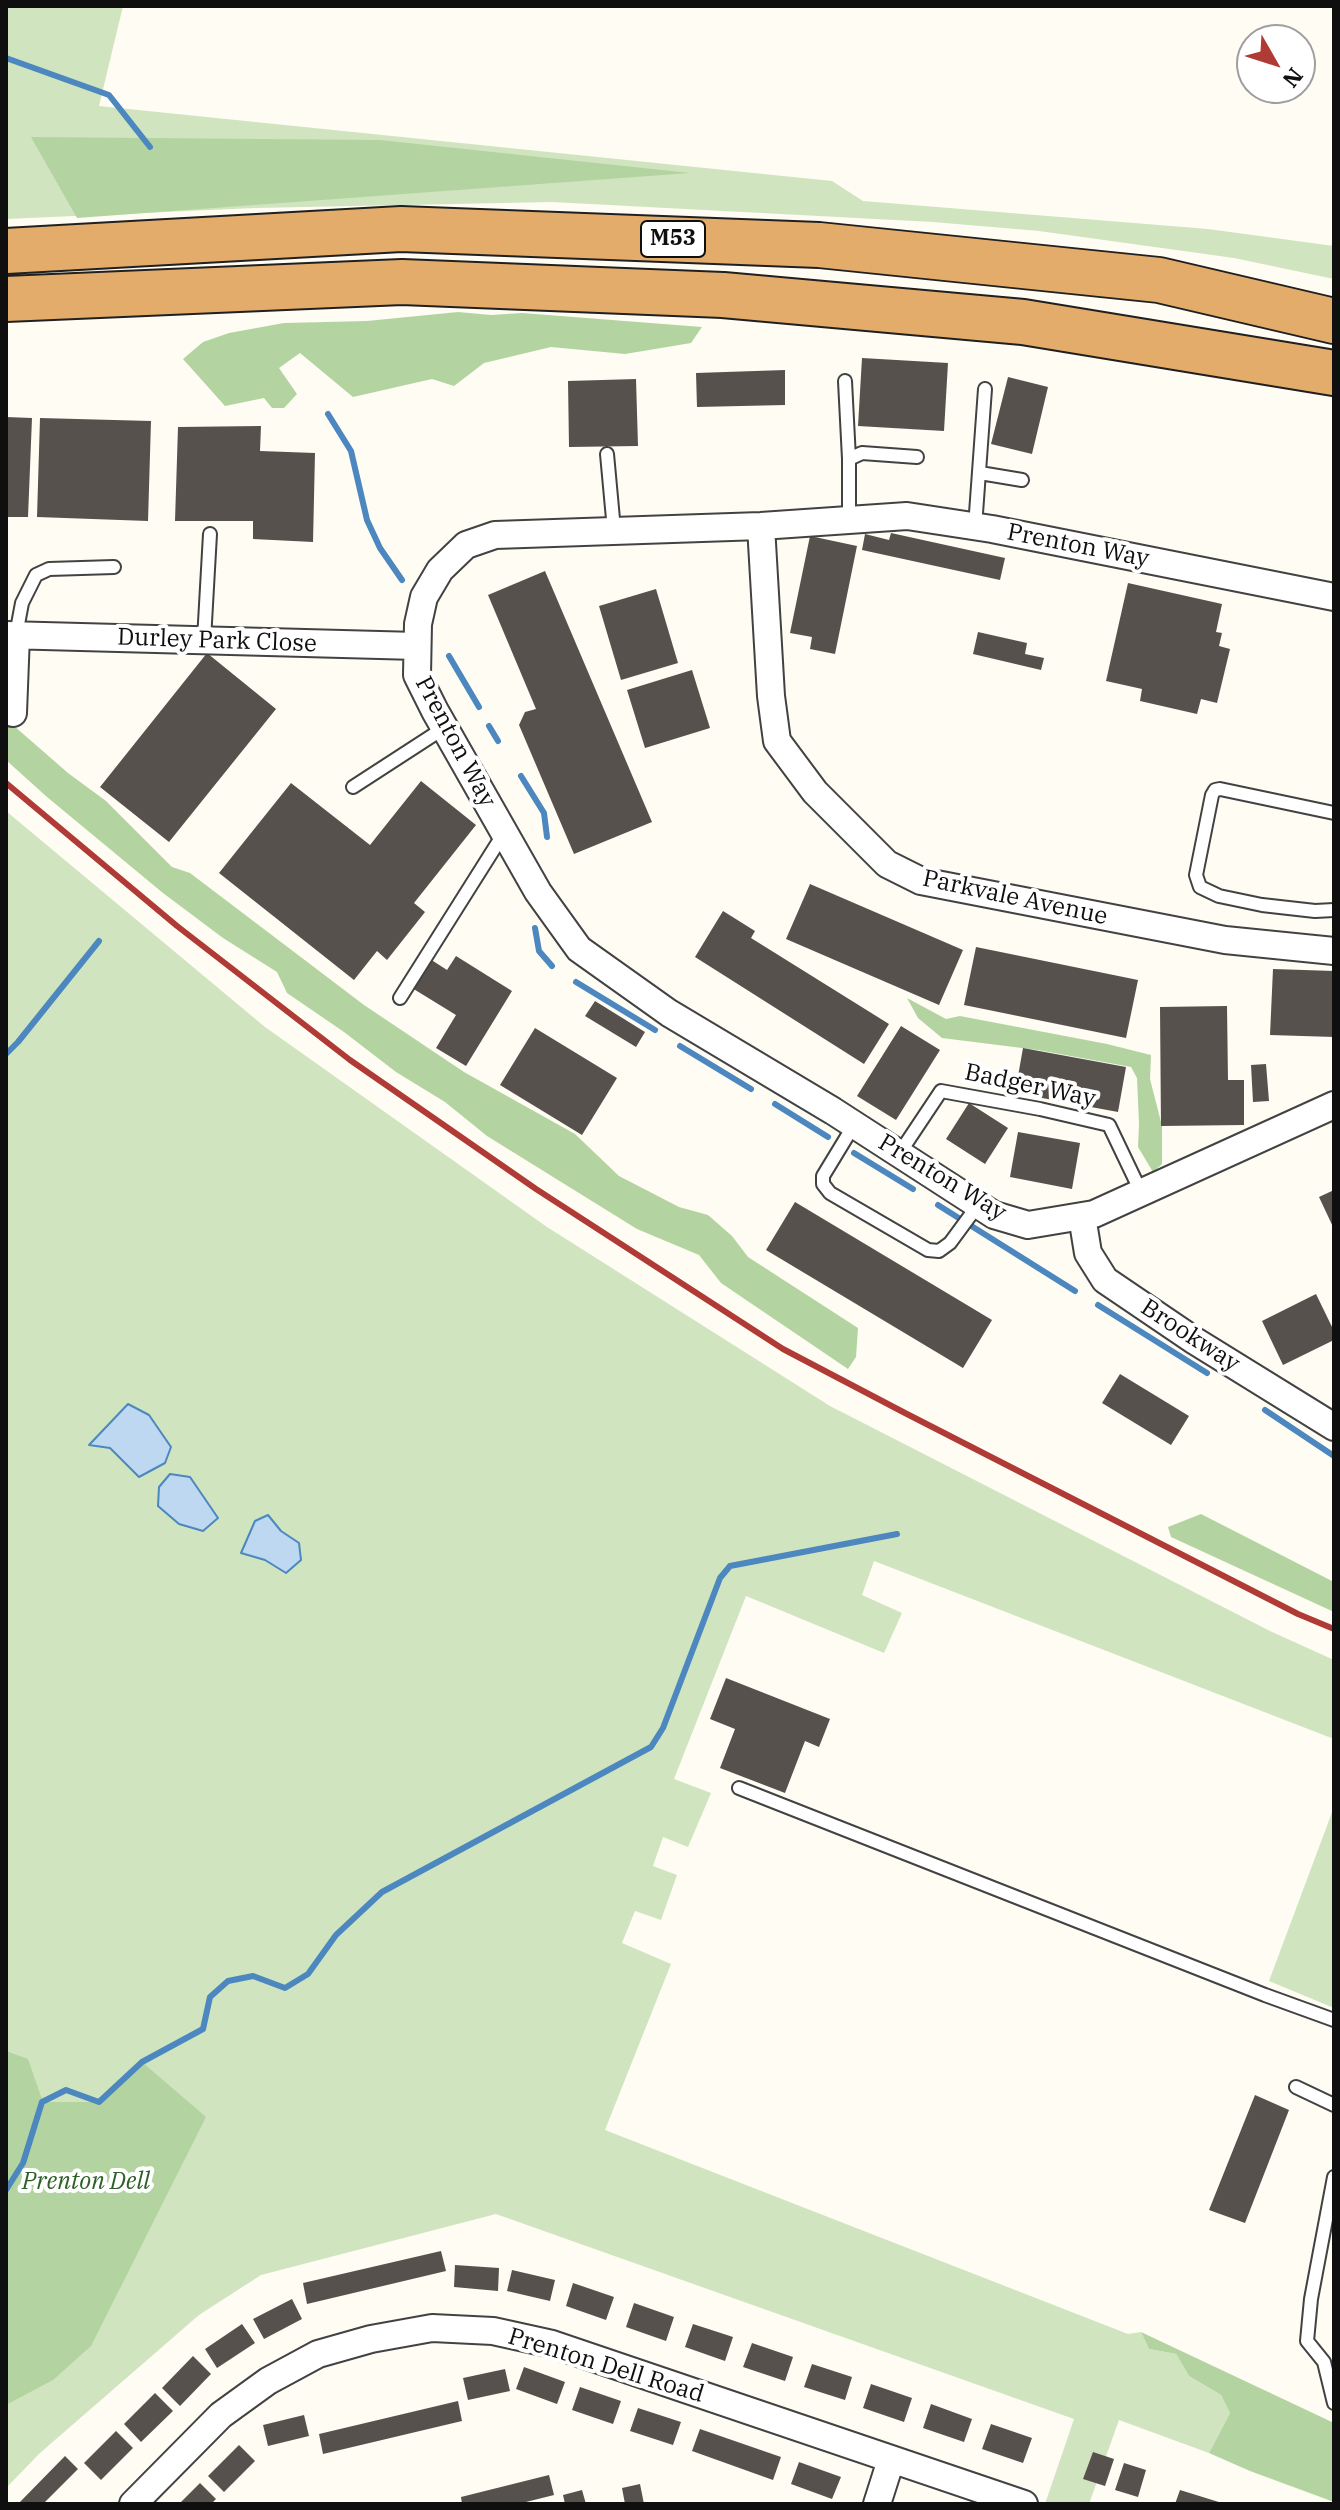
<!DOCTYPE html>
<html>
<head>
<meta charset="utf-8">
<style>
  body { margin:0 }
  #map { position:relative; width:1340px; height:2510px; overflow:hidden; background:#fefcf3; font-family:"IBM Plex Serif",serif }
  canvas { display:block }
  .frame { position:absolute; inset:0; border:8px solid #0f0f0f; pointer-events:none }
  .north { position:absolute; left:1236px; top:24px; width:80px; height:80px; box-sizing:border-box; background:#fff; border:2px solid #9f9f9f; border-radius:50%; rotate:129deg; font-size:22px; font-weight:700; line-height:32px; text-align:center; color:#0f0f0f }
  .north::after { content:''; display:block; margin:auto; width:28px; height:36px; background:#b03a36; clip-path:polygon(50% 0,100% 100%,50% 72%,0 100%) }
</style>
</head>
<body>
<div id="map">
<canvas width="1340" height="2510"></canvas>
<div class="frame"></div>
<div class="north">N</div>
</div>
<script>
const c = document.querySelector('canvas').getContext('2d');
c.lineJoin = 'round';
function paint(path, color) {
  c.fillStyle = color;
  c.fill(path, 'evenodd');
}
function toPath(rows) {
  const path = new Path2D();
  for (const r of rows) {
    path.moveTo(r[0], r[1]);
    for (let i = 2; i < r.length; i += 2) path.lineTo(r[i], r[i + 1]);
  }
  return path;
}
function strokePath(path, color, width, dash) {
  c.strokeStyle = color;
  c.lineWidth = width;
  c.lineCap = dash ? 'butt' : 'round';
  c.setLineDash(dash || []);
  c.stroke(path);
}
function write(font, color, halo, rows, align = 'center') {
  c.font = font + ' "IBM Plex Serif",serif';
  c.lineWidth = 8;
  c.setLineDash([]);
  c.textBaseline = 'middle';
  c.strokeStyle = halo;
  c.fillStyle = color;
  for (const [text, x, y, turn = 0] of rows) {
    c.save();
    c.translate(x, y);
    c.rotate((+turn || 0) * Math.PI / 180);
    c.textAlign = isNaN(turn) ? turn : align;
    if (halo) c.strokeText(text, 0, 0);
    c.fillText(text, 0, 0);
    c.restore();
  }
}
paint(toPath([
  [6,6,123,6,99,106,832,181,863,201,1208,229,1334,246,1334,279,1234,258,1039,231,933,222,552,202,255,208,6,219],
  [6,811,265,1027,547,1227,830,1406,1270,1631,1334,1660,1334,1739,874,1561,862,1595,902,1613,884,1653,746,1596,674,1779,711,1793,688,1847,663,1837,653,1866,677,1875,661,1920,635,1911,622,1943,671,1964,605,2130,1128,2334,1141,2332,1149,2349,1176,2354,1189,2376,1221,2395,1230,2413,1209,2453,1119,2420,1089,2504,1045,2504,1074,2419,496,2214,261,2275,199,2315,40,2453,6,2488],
  [1334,1807,1334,2008,1269,1981]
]), '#d0e5bf');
paint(toPath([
  [31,137,380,140,690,173,77,218],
  [458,312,491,315,522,313,702,327,691,343,625,354,551,347,484,363,454,386,432,379,353,397,300,353,279,368,297,394,284,408,272,408,264,398,225,406,183,359,203,342,229,333,284,323,367,321],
  [6,719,68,773,106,801,172,867,190,873,364,1005,464,1072,575,1134,619,1176,679,1207,708,1215,732,1236,748,1257,858,1328,856,1357,848,1369,721,1283,699,1255,637,1229,487,1136,445,1102,396,1072,344,1032,287,993,277,972,223,938,163,893,47,797,6,760],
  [907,998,946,1019,960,1016,1107,1044,1151,1055,1150,1079,1162,1126,1162,1164,1153,1172,1138,1147,1139,1124,1137,1078,1131,1067,1038,1050,942,1038,918,1018],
  [1201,1514,1334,1582,1334,1612,1171,1537,1168,1527],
  [6,2051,28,2059,43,2102,99,2102,142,2062,206,2117,91,2346,53,2380,6,2405],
  [1141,2332,1334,2423,1334,2502,1250,2471,1209,2453,1230,2413,1221,2395,1189,2376,1176,2354,1149,2349]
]), '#b3d4a0');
const water = toPath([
  [128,1404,149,1415,171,1447,165,1463,139,1477,110,1448,89,1445,128,1404],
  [170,1474,190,1477,218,1518,203,1531,179,1524,158,1506,159,1487,170,1474],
  [268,1515,281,1531,299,1543,301,1560,286,1573,265,1560,241,1553,255,1521,268,1515]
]);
paint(water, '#bdd8f0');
strokePath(water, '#4c87bf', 2);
strokePath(toPath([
  [6,58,109,95,150,147],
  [328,414,351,451,367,520,380,548,402,580],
  [449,656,479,707],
  [489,726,498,741],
  [521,776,544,813,547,837],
  [535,928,539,951,552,966],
  [576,982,655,1030],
  [680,1046,751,1089],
  [6,1054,18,1042,99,941],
  [775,1104,828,1137],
  [854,1153,913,1189],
  [938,1205,1075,1291],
  [1098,1305,1207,1373],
  [1265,1410,1334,1456],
  [6,2190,23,2163,42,2102,66,2090,99,2102,142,2062,203,2029,210,1997,228,1981,253,1976,285,1988,308,1974,336,1935,382,1892,651,1747,663,1728,720,1578,730,1566,897,1534]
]), '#4c87bf', 6);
paint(toPath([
  [862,358,948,363,944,431,858,426],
  [785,370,785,405,697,407,696,373],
  [1008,377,1048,387,1032,454,991,444],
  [636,379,638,446,569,447,568,381],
  [6,417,32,418,28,517,6,517],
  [40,418,151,421,148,521,37,517],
  [261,426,260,451,315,453,313,542,253,539,253,521,175,521,178,427],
  [891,533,1005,558,1000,580,862,550,865,534,889,540],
  [810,536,857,546,835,654,810,649,812,637,790,633],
  [545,571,652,822,574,854,519,725,525,712,536,709,488,595],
  [1128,583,1222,604,1216,632,1222,633,1219,646,1230,649,1217,703,1201,699,1197,714,1140,701,1142,689,1106,681],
  [656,589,678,663,621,680,599,606],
  [978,632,1027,643,1025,654,1044,658,1041,670,973,654],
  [207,653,276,709,169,842,100,787],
  [692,670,710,728,645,748,627,690],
  [421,781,476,825,414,903,425,912,387,960,377,951,354,980,219,873,291,783,370,845],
  [810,884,963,950,939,1005,786,939],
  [723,911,755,931,751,938,889,1024,864,1064,695,957],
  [976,947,1138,980,1126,1038,964,1005],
  [456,956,512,991,466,1066,436,1048,456,1015,412,988,430,959,447,970],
  [1273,969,1334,971,1334,1037,1270,1035],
  [595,1001,645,1032,636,1047,585,1016],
  [1227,1006,1228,1080,1244,1080,1244,1125,1161,1126,1160,1007],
  [901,1026,940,1050,896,1120,857,1096],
  [535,1028,617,1078,582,1135,500,1085],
  [1023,1048,1126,1067,1118,1112,1015,1093],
  [1266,1064,1269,1101,1253,1102,1251,1065],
  [969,1103,1008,1128,985,1164,946,1139],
  [1018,1132,1080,1143,1072,1189,1010,1177],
  [1334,1190,1334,1229,1319,1197],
  [795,1202,992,1320,963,1368,766,1250],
  [1316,1294,1334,1331,1334,1340,1283,1365,1262,1321],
  [1120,1374,1189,1416,1171,1445,1102,1403],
  [726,1678,830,1719,819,1747,805,1741,785,1793,720,1768,735,1729,710,1719],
  [1255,2095,1289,2110,1245,2223,1209,2210],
  [441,2251,446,2271,307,2304,303,2283],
  [455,2265,499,2268,498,2291,454,2287],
  [512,2270,555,2280,550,2301,507,2291],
  [573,2283,614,2297,606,2320,566,2306],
  [292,2299,302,2319,264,2339,253,2319],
  [634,2303,674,2317,666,2341,626,2327],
  [242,2324,255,2343,217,2368,205,2349],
  [693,2324,733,2337,725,2361,685,2347],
  [752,2343,793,2357,785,2381,743,2367],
  [193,2356,211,2374,180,2406,162,2388],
  [812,2364,852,2377,845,2400,804,2387],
  [524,2367,565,2382,557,2404,516,2389],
  [505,2369,510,2391,468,2400,463,2378],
  [871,2384,912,2398,904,2422,863,2408],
  [580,2387,621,2401,613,2424,572,2410],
  [155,2393,173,2411,141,2442,124,2424],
  [458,2401,462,2421,323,2454,319,2434],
  [931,2404,972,2419,964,2442,923,2428],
  [638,2408,681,2422,673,2445,630,2431],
  [304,2415,309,2436,268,2446,263,2425],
  [991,2424,1032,2438,1023,2463,982,2449],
  [700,2429,781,2457,773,2480,692,2451],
  [116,2431,133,2448,101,2480,84,2463],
  [239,2445,255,2461,224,2492,208,2476],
  [1093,2452,1114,2459,1105,2486,1083,2479],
  [65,2456,78,2469,43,2504,18,2504],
  [799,2462,841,2477,832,2499,791,2484],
  [1124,2463,1146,2470,1138,2497,1115,2490],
  [549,2475,554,2495,518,2504,462,2504,461,2497],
  [200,2483,216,2499,211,2504,179,2504],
  [640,2484,644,2504,625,2504,622,2488],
  [582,2490,586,2504,565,2504,563,2495],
  [1180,2490,1222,2503,1222,2504,1175,2504]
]), '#57514d');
const service = toPath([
  [845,381,849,459],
  [607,454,614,530],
  [980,473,1022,480],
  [849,520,849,459,862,453,917,457],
  [975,527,985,389],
  [16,635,22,603,36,575,49,569,114,567],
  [204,640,210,534],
  [353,787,444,728],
  [1334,813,1220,789,1215,790,1212,795,1196,875,1200,887,1219,896,1262,905,1315,911,1334,910],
  [400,998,504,833],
  [854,1125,823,1176,823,1184,830,1193,928,1250,939,1251,950,1243,978,1205],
  [899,1154,941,1091,1040,1109,1109,1125,1142,1194],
  [739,1788,1265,1995,1334,2020],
  [1296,2087,1334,2105],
  [1334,2177,1311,2299,1307,2341,1324,2362,1334,2403]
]);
const minor = toPath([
  [761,526,771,696,777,741,815,792,887,864,921,881,1225,940,1334,951],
  [1334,597,992,529,907,516,761,526,495,535,466,545,440,570,424,597,418,624,417,675,435,711,538,892,579,949,669,1013,833,1111,994,1215,1028,1225,1094,1214,1334,1105],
  [6,635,417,646],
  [13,713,16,635],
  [1082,1216,1088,1253,1105,1280,1195,1341,1334,1427],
  [133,2504,221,2415,268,2381,318,2354,371,2339,432,2328,493,2331,552,2344,1024,2504],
  [877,2504,891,2460]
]);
const motorway = toPath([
  [6,251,401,229,819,245,1159,280,1334,321],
  [6,299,402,282,723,295,1023,322,1334,373]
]);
strokePath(service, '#424242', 16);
strokePath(minor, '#424242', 30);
strokePath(motorway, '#202020', 48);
strokePath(service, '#fff', 12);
strokePath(minor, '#fff', 26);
strokePath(motorway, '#e4ac6a', 44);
strokePath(toPath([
  [6,783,177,926,350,1060,536,1189,783,1349,905,1413,1298,1614,1334,1629]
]), '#b03a36', 6);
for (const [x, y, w] of [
  [673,239,64]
]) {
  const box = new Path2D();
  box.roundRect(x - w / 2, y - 18, w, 36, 6);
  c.fillStyle = '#fff';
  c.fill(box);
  strokePath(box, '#0f0f0f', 2);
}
write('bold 22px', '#0f0f0f', null, [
  ["M53",673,239]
]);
write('24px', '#0f0f0f', '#fff', [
  ["Prenton Way",1078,546,11],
  ["Durley Park Close",217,641,2],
  ["Prenton Way",455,742,62],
  ["Parkvale Avenue",1015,898,12],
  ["Badger Way",1030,1086,12],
  ["Prenton Way",942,1178,31],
  ["Brookway",1190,1336,33],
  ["Prenton Dell Road",606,2366,17]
]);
write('italic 24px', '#2d6026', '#fff', [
  ["Prenton Dell",86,2182]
]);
</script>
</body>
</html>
